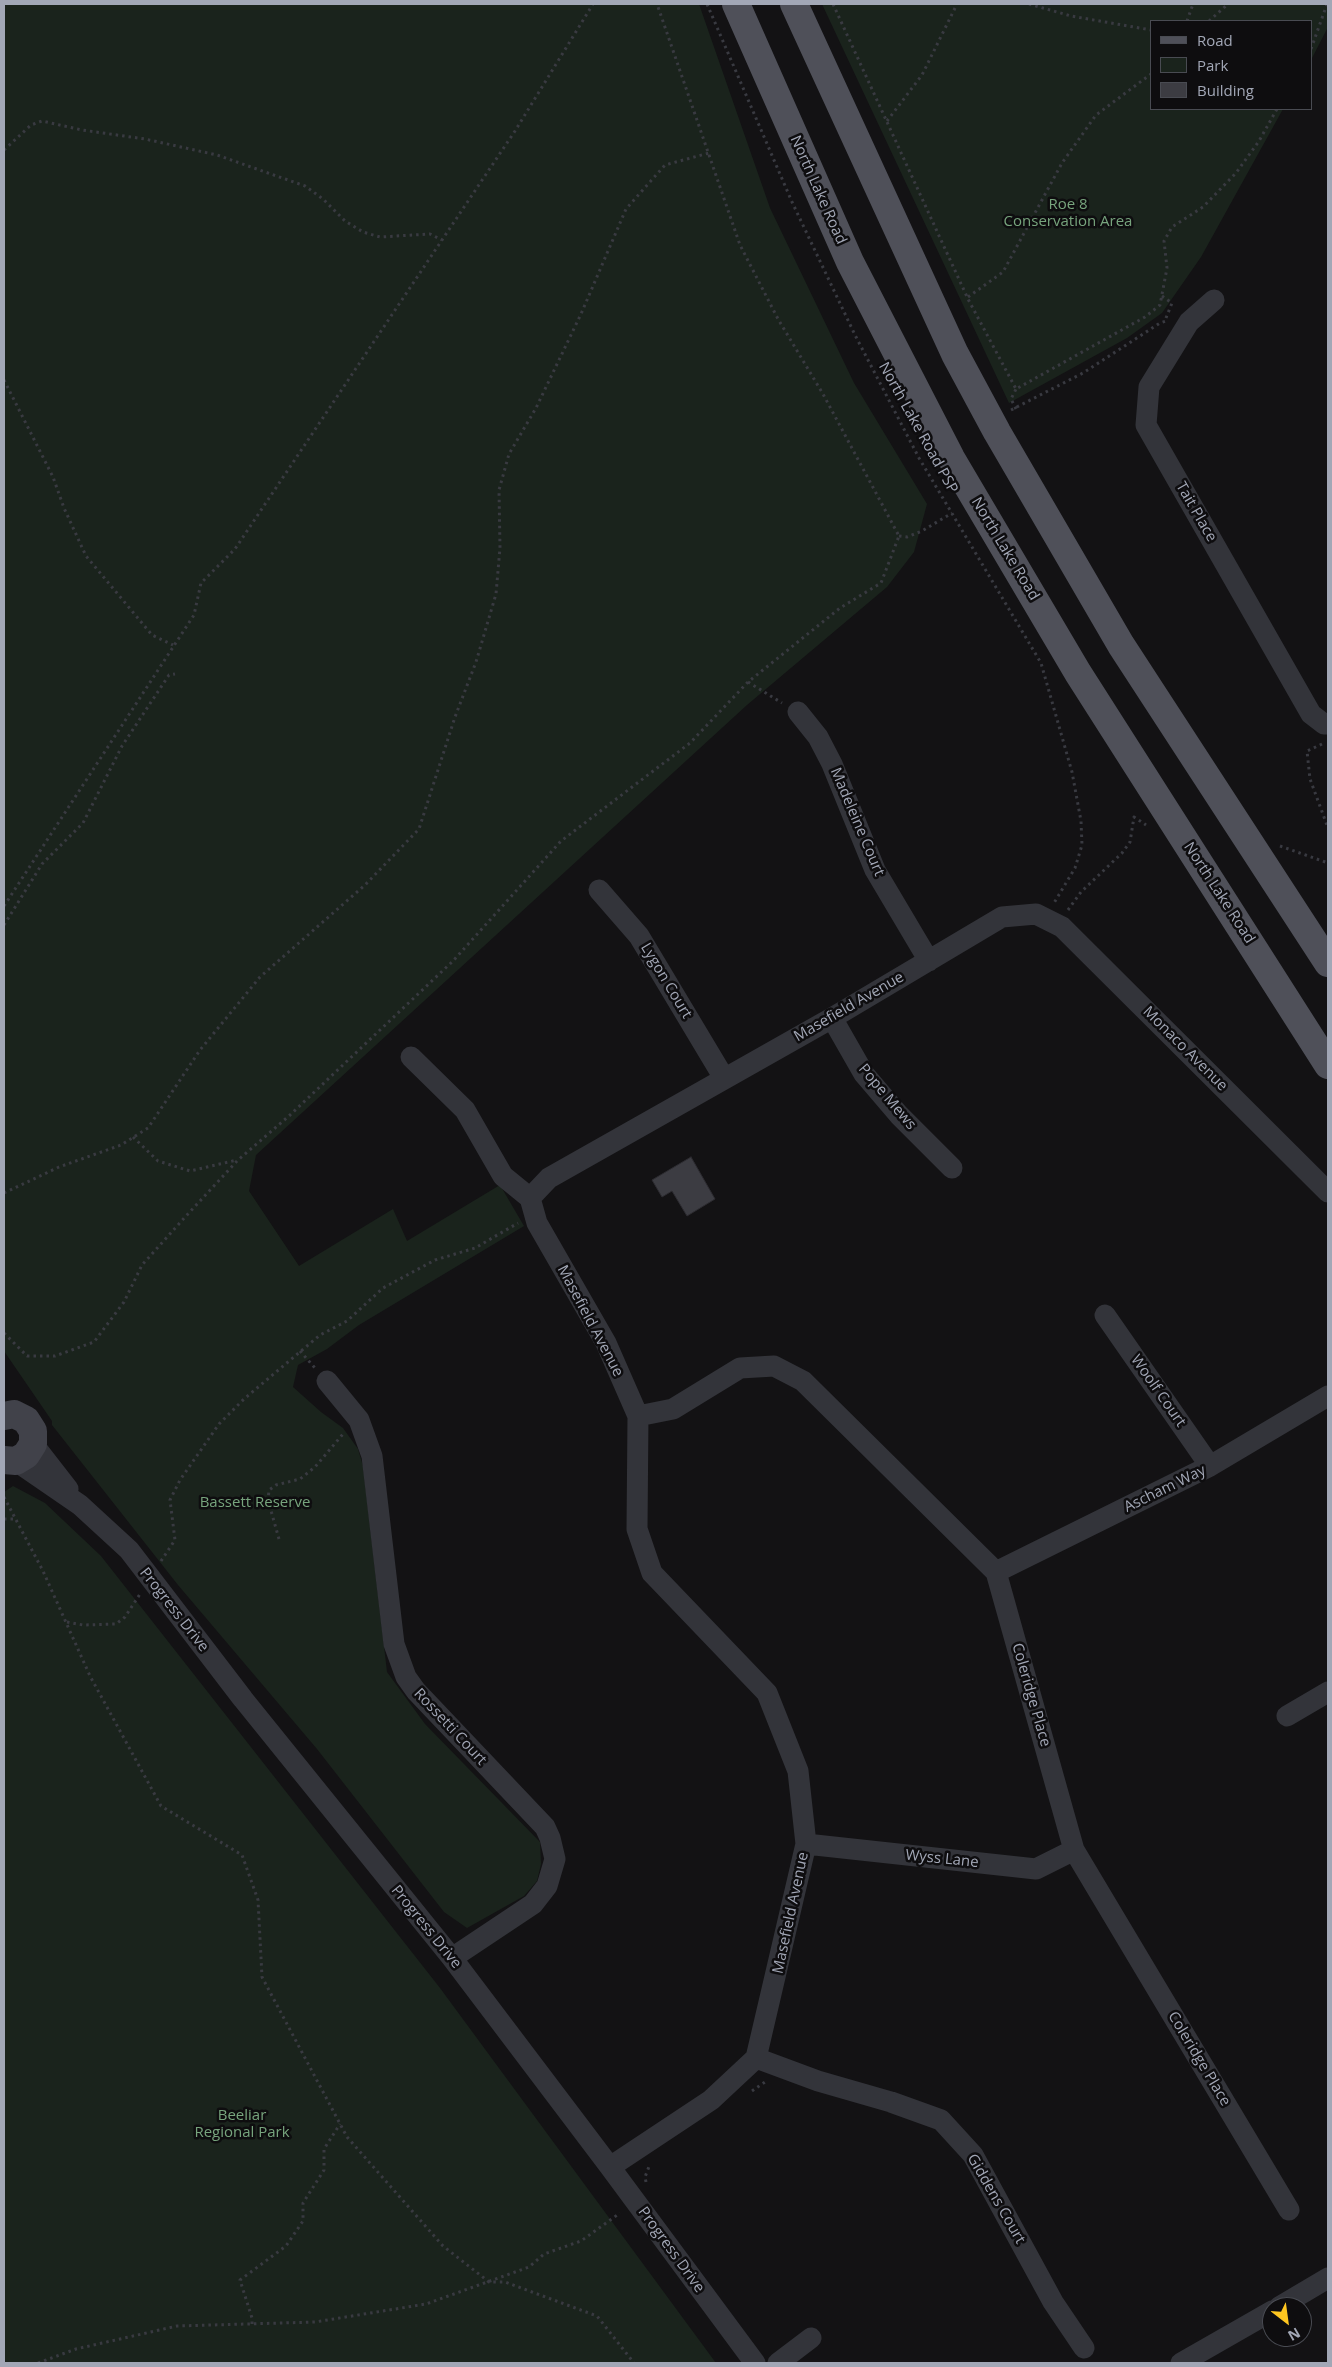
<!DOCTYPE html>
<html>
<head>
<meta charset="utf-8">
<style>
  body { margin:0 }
  #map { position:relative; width:1332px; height:2367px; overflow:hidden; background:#131214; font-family:"Open Sans",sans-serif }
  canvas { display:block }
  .frame { position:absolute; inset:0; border:5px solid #a2a7b6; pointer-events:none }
  .legend { position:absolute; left:1150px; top:20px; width:162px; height:90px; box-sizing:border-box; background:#0e0d0f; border:1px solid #494b52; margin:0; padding:6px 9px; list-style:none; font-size:15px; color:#a2a7b6 }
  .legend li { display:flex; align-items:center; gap:10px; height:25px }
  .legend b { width:25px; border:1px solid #494b52 }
  .north { position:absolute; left:1262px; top:2297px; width:50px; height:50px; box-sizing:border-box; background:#0e0d0f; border:1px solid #494b52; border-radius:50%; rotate:150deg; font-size:14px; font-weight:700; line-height:20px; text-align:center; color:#a2a7b6 }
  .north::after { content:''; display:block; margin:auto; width:18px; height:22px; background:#ffc620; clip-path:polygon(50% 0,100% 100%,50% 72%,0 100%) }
</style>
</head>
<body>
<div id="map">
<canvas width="1332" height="2367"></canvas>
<div class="frame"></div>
<ul class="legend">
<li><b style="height:6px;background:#4f5059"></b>Road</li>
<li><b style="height:14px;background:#1a231c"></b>Park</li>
<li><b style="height:14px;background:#3c3c42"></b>Building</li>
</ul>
<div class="north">N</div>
</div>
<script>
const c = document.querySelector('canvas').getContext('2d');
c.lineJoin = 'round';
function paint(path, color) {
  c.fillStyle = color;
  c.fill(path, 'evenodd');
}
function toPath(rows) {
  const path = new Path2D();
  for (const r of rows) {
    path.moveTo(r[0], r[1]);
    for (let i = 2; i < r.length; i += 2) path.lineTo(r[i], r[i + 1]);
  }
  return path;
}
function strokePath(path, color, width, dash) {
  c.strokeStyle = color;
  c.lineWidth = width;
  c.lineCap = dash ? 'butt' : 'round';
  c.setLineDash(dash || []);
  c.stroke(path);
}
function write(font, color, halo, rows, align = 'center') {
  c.font = font + ' "Open Sans",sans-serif';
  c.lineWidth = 5;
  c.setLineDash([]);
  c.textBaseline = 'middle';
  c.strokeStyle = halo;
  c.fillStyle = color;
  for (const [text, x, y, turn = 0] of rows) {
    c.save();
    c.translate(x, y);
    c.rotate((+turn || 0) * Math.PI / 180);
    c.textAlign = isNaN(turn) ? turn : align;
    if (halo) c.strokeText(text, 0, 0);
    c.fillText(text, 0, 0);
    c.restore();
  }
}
paint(toPath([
  [4,4,699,4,770,208,854,383,927,504,914,552,887,587,747,705,256,1155,249,1191,299,1266,393,1209,407,1241,500,1185,524,1226,359,1325,327,1349,298,1365,293,1387,321,1412,343,1428,358,1449,363,1466,387,1672,425,1724,540,1842,541,1864,537,1881,524,1896,467,1928,444,1912,317,1749,178,1585,52,1425,52,1421,4,1351],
  [822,4,1328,4,1328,27,1311,60,1311,21,1151,21,1151,109,1283,109,1201,257,1162,313,1127,338,1009,403],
  [13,1486,45,1503,101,1556,440,1988,716,2363,4,2363,4,1492]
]), '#1a231c');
const building = toPath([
  [691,1157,715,1199,687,1216,672,1191,662,1197,652,1180,691,1157]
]);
paint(building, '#3c3c42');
strokePath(building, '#2d2c31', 1);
strokePath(toPath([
  [707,4,792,202,855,335,919,458,1041,663,1072,772,1081,821,1082,845,1075,868,1054,903],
  [833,4,968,299,1016,389,1145,317,1160,305,1167,268,1164,241,1172,227,1203,207,1236,173,1259,141,1277,109],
  [1029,4,1071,16,1151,30],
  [1187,21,1193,4],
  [1209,21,1228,4],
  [1311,49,1327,4],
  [887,121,922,75,957,4],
  [4,150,31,125,42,121,82,130,145,139,217,155,305,186,323,199,345,221,363,232,380,237,430,234,442,240],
  [1162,296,1172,303,1166,318],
  [968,297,1003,272,1062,163,1096,115,1151,74],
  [4,380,53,477,64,508,86,556,152,635,173,645],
  [1016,409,1011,399,1016,389],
  [1011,410,1083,373,1160,323,1166,321],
  [899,536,907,537,922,531,952,513],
  [748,682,782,703],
  [1322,744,1307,751,1310,779,1328,828],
  [1280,846,1328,863],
  [4,906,194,615,201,583,235,549,515,131,593,4],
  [1068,910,1081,892,1122,853,1130,842,1134,817,1146,825],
  [4,925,42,864,83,823,122,746,169,675,175,674],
  [133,1137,158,1161,190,1171,237,1160],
  [4,1193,59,1167,121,1145,148,1128,200,1050,260,977,365,885,419,829,455,717,476,662,496,594,500,548,499,490,509,454,536,408,581,314,626,209,665,165,709,153],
  [4,1333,27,1356,55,1356,94,1342,124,1302,142,1265,186,1216,238,1160,290,1115,453,961,561,841,690,743,748,682,840,608,881,583,899,536,823,394,778,319,740,245,657,4],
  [300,1351,315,1368],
  [4,1497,43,1571,90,1676,161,1806,242,1855,258,1900,262,1977,347,2137,443,2246,489,2282,505,2282,597,2316,634,2363],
  [4,1519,15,1519],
  [279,1539,268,1500,269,1490,276,1485,300,1479,315,1467,343,1434],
  [161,1561,175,1540,170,1500,180,1480,219,1424,244,1399,320,1335,347,1321,383,1288,435,1260,475,1248,518,1223],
  [67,1622,83,1625,116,1624,125,1617,140,1594],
  [752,2091,765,2082],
  [646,2182,645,2177,650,2164],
  [252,2324,252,2318,240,2280,286,2246,303,2221,303,2203,324,2170,324,2149,340,2124],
  [38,2363,76,2349,177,2326,315,2322,426,2304,529,2267,544,2254,581,2241,620,2213]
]), '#393a41', 3, [2.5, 4]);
strokePath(toPath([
  [1214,300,1189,322,1149,387,1146,425,1311,714,1324,724,1328,724],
  [798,712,818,737,832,764,875,870,929,961],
  [599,890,639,936,724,1078],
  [832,1018,864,1074,899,1115,952,1168],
  [411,1057,465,1110,503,1176,530,1198],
  [1105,1315,1210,1466],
  [327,1381,359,1420,372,1456,394,1644,406,1677,416,1691,545,1827,550,1838,555,1859,547,1886,533,1904,452,1958],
  [638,1416,673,1409,740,1368,774,1366,803,1381,996,1572,1074,1850,1289,2210],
  [33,1444,68,1489],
  [16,1461,80,1505,129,1550,243,1699,452,1958,610,2167,755,2363],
  [996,1572,1210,1466,1328,1396],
  [1287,1716,1328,1692],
  [806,1844,1036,1869,1074,1850],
  [756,2058,818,2081,891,2102,941,2120,973,2155,1053,2302,1084,2348],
  [610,2167,711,2100,756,2058,806,1844,798,1771,767,1693,652,1573,637,1529,638,1416,606,1343,537,1223,530,1198,549,1178,832,1018,1002,917,1036,914,1062,927,1328,1192],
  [1279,2307,1328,2278],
  [778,2363,811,2338],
  [1181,2363,1272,2311]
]), '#33343a', 21);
strokePath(toPath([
  [4,1416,14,1414,26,1420,33,1431,33,1444,26,1455,16,1461,4,1460]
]), '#41424a', 28);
strokePath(toPath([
  [736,4,850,262,951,458,1078,673,1328,1065],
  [794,4,955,354,997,432,1121,645,1328,963]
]), '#4f5059', 28);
write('15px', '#a2a7b6', '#0e0d0f', [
  ["North Lake Road",818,190,66],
  ["North Lake Road PSP",918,428,61],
  ["Tait Place",1196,512,60],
  ["North Lake Road",1005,549,59],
  ["Madeleine Court",857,822,67],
  ["North Lake Road",1219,893,57],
  ["Lygon Court",666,981,59],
  ["Masefield Avenue",849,1007,-30],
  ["Monaco Avenue",1185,1049,45],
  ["Pope Mews",887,1097,50],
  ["Masefield Avenue",590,1321,62],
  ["Woolf Court",1158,1391,55],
  ["Ascham Way",1165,1489,-26],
  ["Progress Drive",174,1610,52],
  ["Coleridge Place",1031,1695,74],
  ["Rossetti Court",450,1727,47],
  ["Wyss Lane",942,1859,6],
  ["Masefield Avenue",791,1913,-78],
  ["Progress Drive",426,1927,51],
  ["Coleridge Place",1199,2059,59],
  ["Giddens Court",996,2199,60],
  ["Progress Drive",671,2250,54]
]);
write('15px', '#77a47d', '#0e0d0f', [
  ["Roe 8",1068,205],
  ["Conservation Area",1068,222],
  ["Bassett Reserve",255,1503],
  ["Beeliar",242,2116],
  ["Regional Park",242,2133]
]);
</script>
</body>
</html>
